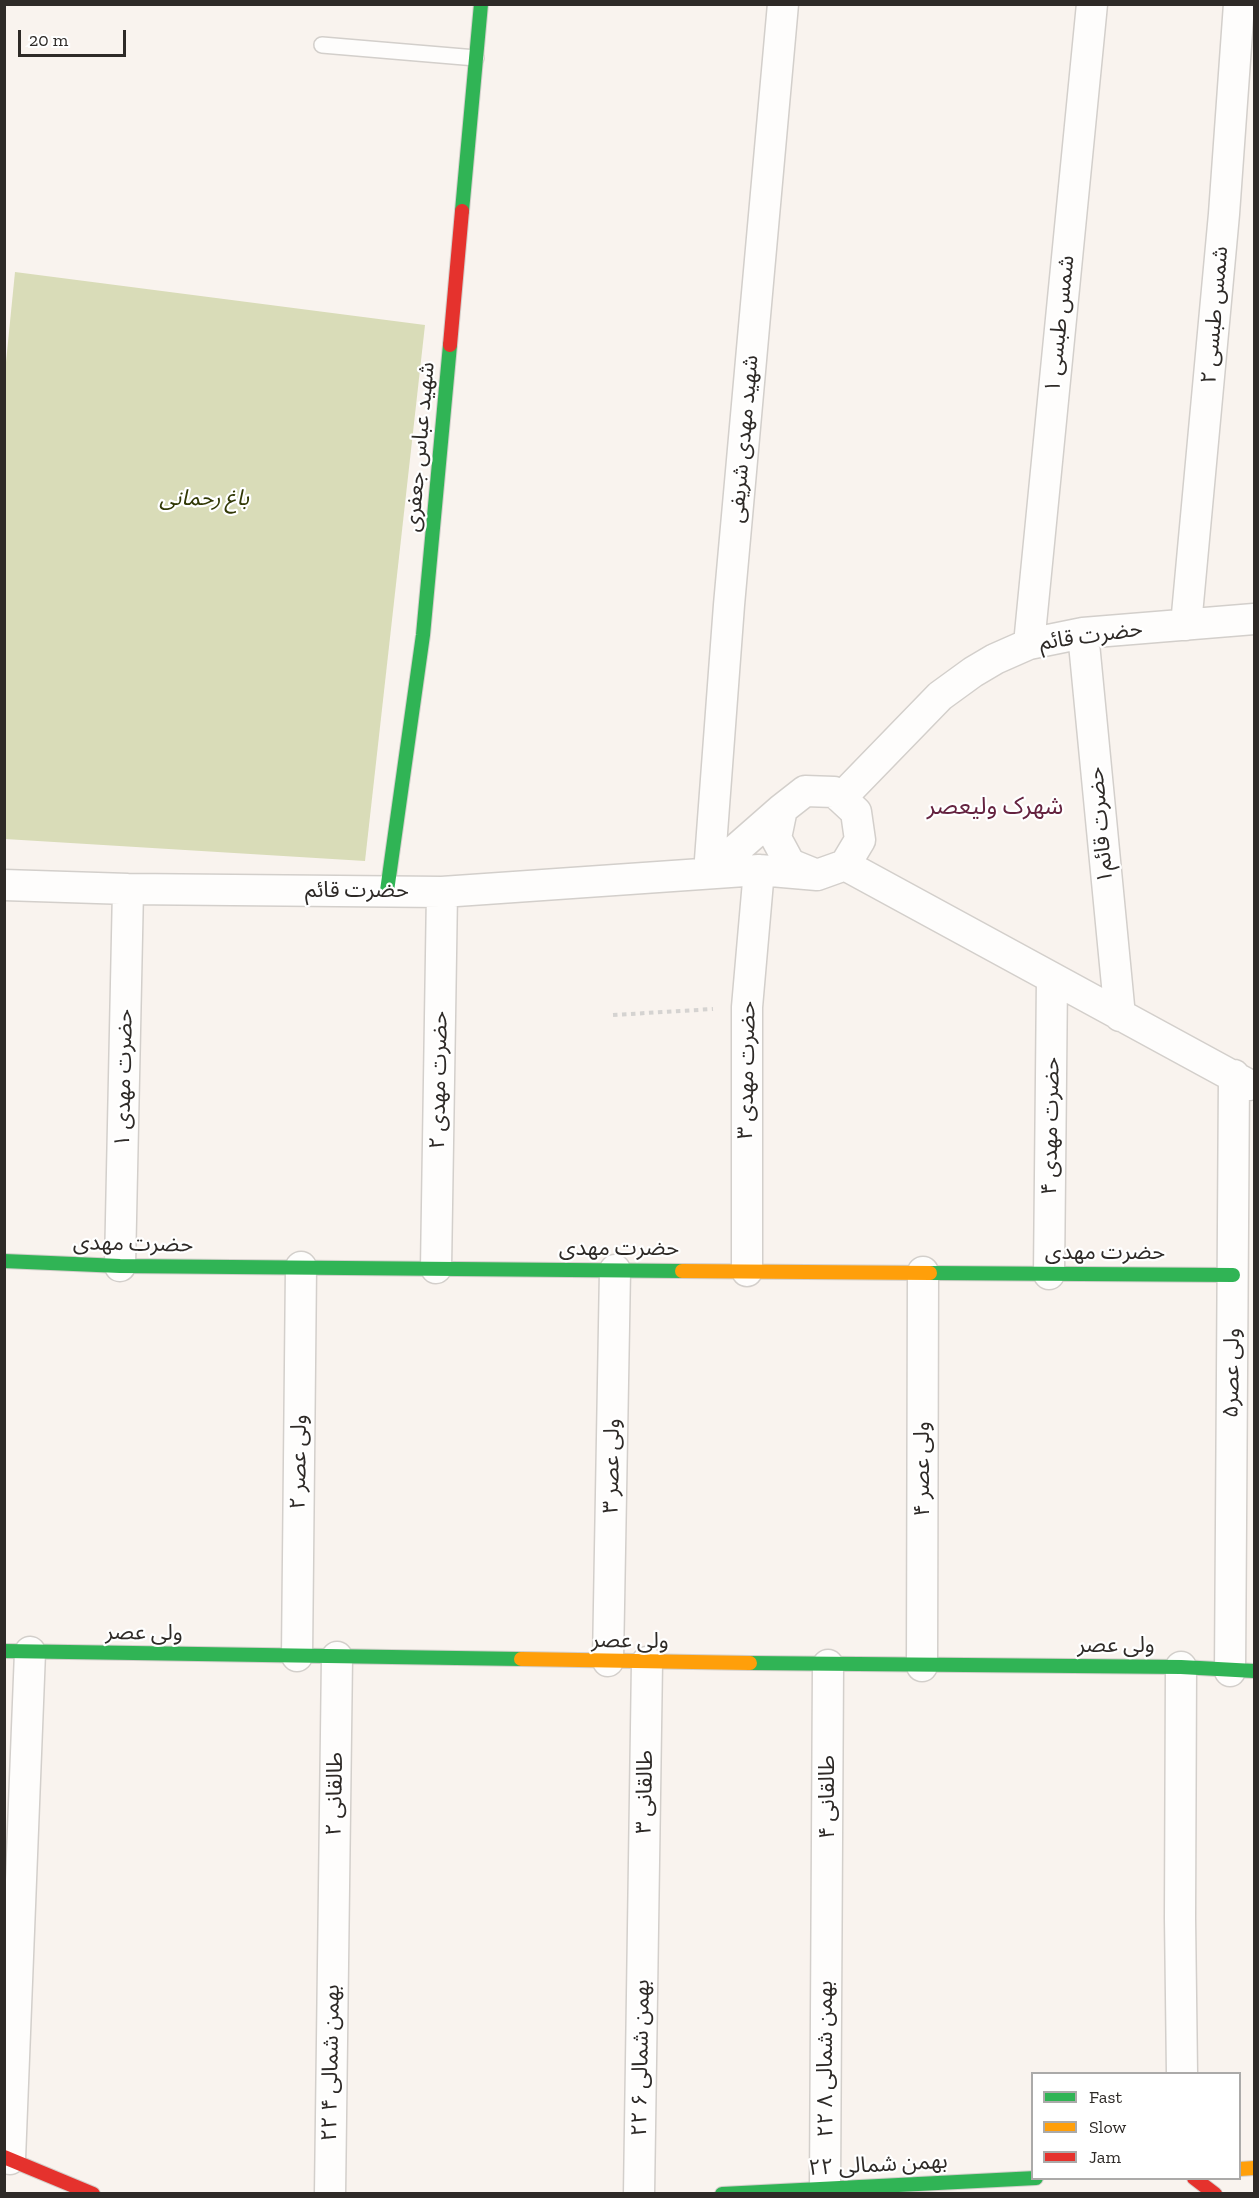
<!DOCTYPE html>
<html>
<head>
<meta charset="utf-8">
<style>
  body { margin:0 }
  #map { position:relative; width:1259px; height:2198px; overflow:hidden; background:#f9f3ee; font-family:"Zilla Slab",serif }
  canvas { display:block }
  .frame { position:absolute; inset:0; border:6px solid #2e2a27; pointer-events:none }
  .legend { position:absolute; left:1031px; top:2072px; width:210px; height:108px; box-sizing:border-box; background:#fff; border:2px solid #abaaa9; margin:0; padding:8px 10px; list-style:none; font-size:18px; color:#2e2a27 }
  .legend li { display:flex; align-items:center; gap:12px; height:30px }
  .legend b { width:30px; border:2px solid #abaaa9 }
  .scale { position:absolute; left:18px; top:30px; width:108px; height:27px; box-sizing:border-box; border:3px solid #2e2a27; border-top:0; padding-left:8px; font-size:18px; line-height:21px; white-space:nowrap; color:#2e2a27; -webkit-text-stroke:4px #fff; paint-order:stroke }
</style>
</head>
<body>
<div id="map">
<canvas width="1259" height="2198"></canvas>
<div class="frame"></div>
<ul class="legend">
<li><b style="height:8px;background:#30b455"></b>Fast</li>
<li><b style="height:8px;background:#ff9f0a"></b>Slow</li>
<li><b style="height:8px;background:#e5322d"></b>Jam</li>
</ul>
<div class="scale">20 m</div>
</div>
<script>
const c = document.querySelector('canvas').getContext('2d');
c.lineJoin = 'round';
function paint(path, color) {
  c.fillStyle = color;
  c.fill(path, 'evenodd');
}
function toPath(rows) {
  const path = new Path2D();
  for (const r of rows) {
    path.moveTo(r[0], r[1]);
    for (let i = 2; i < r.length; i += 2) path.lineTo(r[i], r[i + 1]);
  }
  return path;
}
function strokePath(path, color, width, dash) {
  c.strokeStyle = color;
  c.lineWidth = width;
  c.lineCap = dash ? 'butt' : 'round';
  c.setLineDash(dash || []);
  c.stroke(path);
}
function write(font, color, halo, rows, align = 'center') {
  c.font = font + ' "Zilla Slab","Noto Sans Arabic",serif';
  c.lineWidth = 4.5;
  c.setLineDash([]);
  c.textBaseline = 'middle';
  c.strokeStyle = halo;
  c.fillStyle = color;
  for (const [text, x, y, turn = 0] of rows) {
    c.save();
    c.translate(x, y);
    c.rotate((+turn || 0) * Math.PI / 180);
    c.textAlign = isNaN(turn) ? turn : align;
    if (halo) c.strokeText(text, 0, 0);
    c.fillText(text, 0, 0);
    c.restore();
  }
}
paint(toPath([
  [15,272,425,325,365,861,5,839,4,382]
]), '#d9dcb8');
const lane = toPath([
  [322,45,476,58]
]);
const street = toPath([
  [1186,625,1224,214,1239,4],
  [1083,633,1120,1016],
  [1029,644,1092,4],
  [841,798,940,696,973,672,995,659,1029,644,1083,633,1254,619],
  [845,865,1249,1085],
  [709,873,729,605,783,4],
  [709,873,782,809,805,791,834,792,841,798,856,812,860,840,845,865,817,875,790,864,776,838,782,809],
  [4,885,128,889,442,892,759,870,817,875],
  [120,1266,128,889],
  [436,1268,442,892],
  [747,1271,747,1007,759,870],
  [1049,1274,1052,978],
  [297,1656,301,1267],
  [608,1661,615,1270],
  [922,1666,923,1272],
  [1181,1667,1180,1918,1182,2074],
  [1230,1671,1234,1075],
  [10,2159,30,1652],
  [825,2189,828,1665],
  [330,2194,337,1657],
  [639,2194,647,1662]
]);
const fast = toPath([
  [462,211,481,4],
  [387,891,423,635,450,345],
  [4,1261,120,1266,682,1271],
  [930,1273,1233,1275],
  [4,1651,521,1659],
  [750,1663,1181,1667,1254,1671],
  [722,2194,1036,2178]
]);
const slow = toPath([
  [682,1271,930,1273],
  [521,1659,750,1663],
  [1240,2169,1254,2168]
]);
const jam = toPath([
  [450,345,462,211],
  [4,2157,93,2194],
  [1194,2178,1215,2194]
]);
strokePath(lane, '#d3cfcb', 18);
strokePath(street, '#d3cfcb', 33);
strokePath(fast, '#d3cfcb', 16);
strokePath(slow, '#d3cfcb', 16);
strokePath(jam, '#d3cfcb', 16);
strokePath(toPath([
  [613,1015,713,1009]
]), '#d5d3d1', 4, [4.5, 4.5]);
strokePath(lane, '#fefdfc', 15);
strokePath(street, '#fefdfc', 30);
strokePath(fast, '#30b455', 14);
strokePath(slow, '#ff9f0a', 14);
strokePath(jam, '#e5322d', 14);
write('22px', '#2e2a27', '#fff', [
  ["شمس طبسی ۲",1215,315,-85],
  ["شمس طبسی ۱",1060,324,-84],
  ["شهید مهدی شریفی",744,439,-85],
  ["شهید عباس جعفری",420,447,-85],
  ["حضرت قائم",1091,636,-8],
  ["حضرت قائم۱",1101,825,-95],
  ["حضرت قائم",357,891],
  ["حضرت مهدی ۳",747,1070,-89],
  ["حضرت مهدی ۱",124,1078,-89],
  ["حضرت مهدی ۲",439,1080,-89],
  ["حضرت مهدی ۴",1051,1126,-89],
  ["حضرت مهدی",133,1244,1],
  ["حضرت مهدی",619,1249],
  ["حضرت مهدی",1105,1253],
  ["ولی عصر۵",1232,1373,-89],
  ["ولی عصر ۲",299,1462,-89],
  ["ولی عصر ۳",612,1466,-89],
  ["ولی عصر ۴",923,1469,-90],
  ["ولی عصر",144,1633,1],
  ["ولی عصر",630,1641,1],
  ["ولی عصر",1116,1646],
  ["طالقانی ۳",645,1792,-89],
  ["طالقانی ۲",335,1794,-89],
  ["طالقانی ۴",828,1797,-90],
  ["۲۲ بهمن شمالی ۶",641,2058,-89],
  ["۲۲ بهمن شمالی ۸",826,2059,-90],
  ["۲۲ بهمن شمالی ۴",331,2063,-89],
  ["۲۲ بهمن شمالی",878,2165,-3]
]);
write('italic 22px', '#313805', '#fff', [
  ["باغ رحمانی",204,499]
]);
write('24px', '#64223f', '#fff', [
  ["شهرک ولیعصر",995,807]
]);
</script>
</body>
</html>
